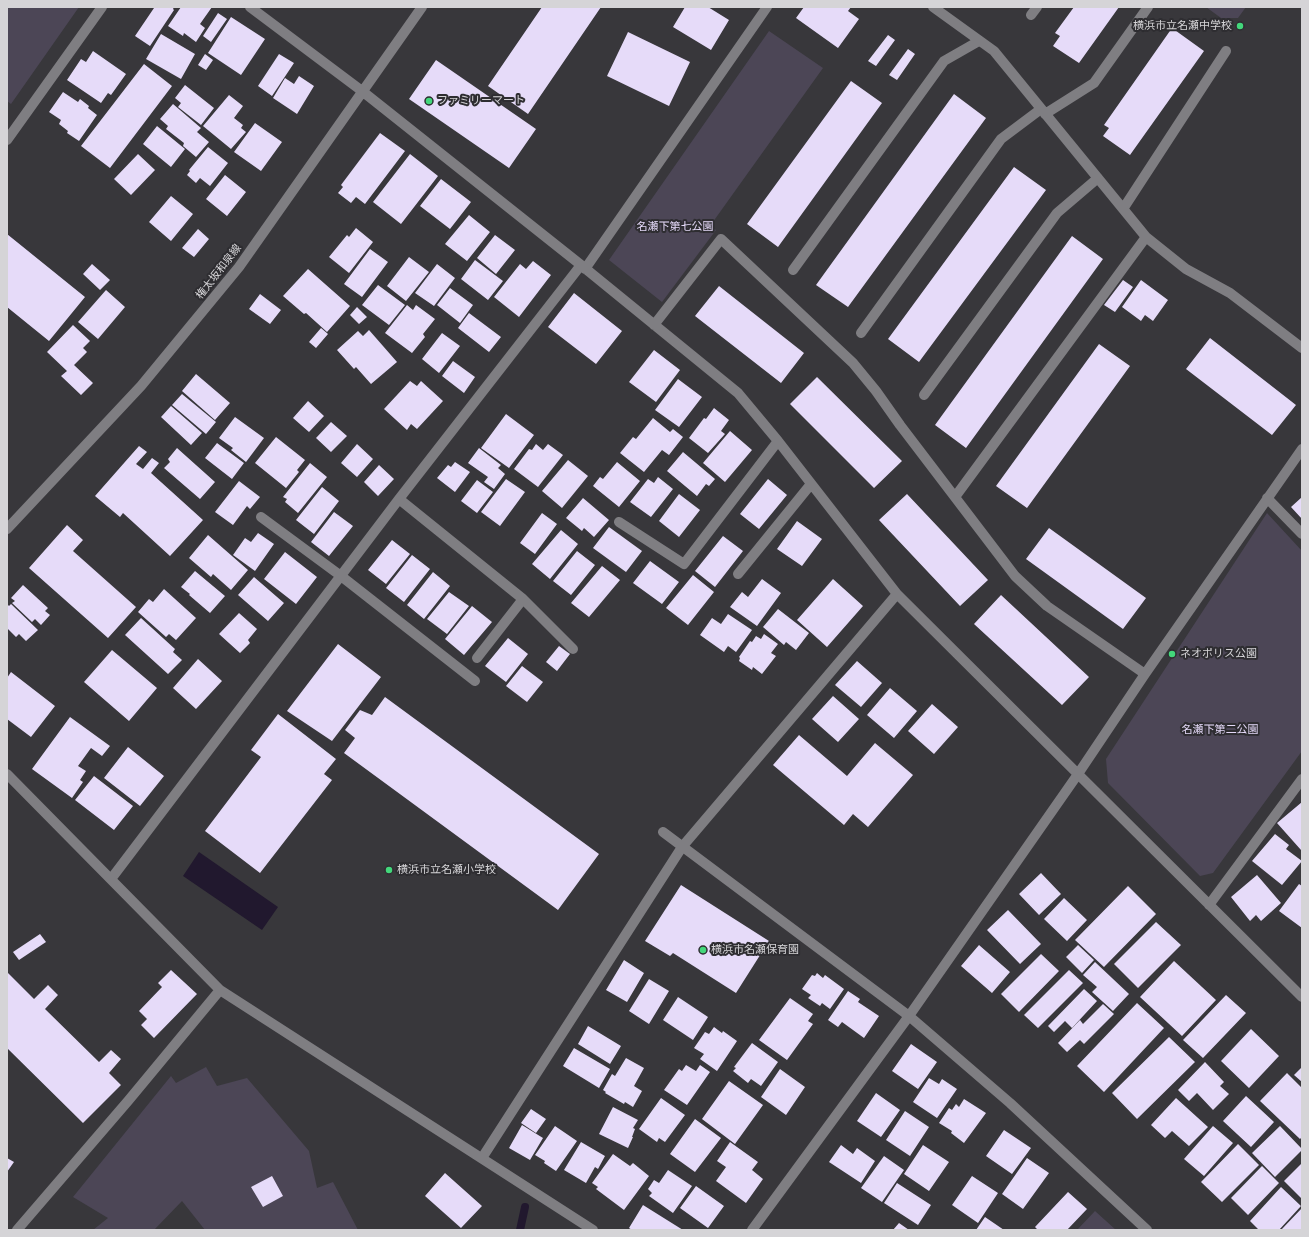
<!DOCTYPE html>
<html>
<head>
<meta charset="utf-8">
<style>
  body { margin:0 }
  #map { position:relative; width:1309px; height:1237px; overflow:hidden; background:#38373b; font-family:"Archivo Narrow",sans-serif }
  canvas { display:block }
  .frame { position:absolute; inset:0; border:8px solid #d5d4d7; pointer-events:none }
</style>
</head>
<body>
<div id="map">
<canvas width="1309" height="1237"></canvas>
<div class="frame"></div>
</div>
<script>
const c = document.querySelector('canvas').getContext('2d');
c.lineJoin = 'round';
function paint(path, color) {
  c.fillStyle = color;
  c.fill(path, 'evenodd');
}
function toPath(rows) {
  const path = new Path2D();
  for (const r of rows) {
    path.moveTo(r[0], r[1]);
    for (let i = 2; i < r.length; i += 2) path.lineTo(r[i], r[i + 1]);
  }
  return path;
}
function strokePath(path, color, width, dash) {
  c.strokeStyle = color;
  c.lineWidth = width;
  c.lineCap = dash ? 'butt' : 'round';
  c.setLineDash(dash || []);
  c.stroke(path);
}
function write(font, color, halo, rows, align = 'center') {
  c.font = font + ' "Archivo Narrow","Noto Sans JP",sans-serif';
  c.lineWidth = 4;
  c.setLineDash([]);
  c.textBaseline = 'middle';
  c.strokeStyle = halo;
  c.fillStyle = color;
  for (const [text, x, y, turn = 0] of rows) {
    c.save();
    c.translate(x, y);
    c.rotate((+turn || 0) * Math.PI / 180);
    c.textAlign = isNaN(turn) ? turn : align;
    if (halo) c.strokeText(text, 0, 0);
    c.fillText(text, 0, 0);
    c.restore();
  }
}
paint(toPath([
  [7,7,79,7,11,104,7,101],
  [1206,7,1246,7,1238,18,1221,18],
  [769,31,823,68,710,226,716,230,662,302,609,260],
  [1267,513,1302,551,1302,751,1213,873,1200,876,1108,783,1106,759],
  [206,1067,217,1086,247,1078,309,1151,317,1188,333,1182,358,1230,205,1230,182,1201,154,1230,93,1230,108,1218,73,1197,171,1076,176,1083],
  [1095,1211,1116,1230,1077,1230]
]), '#4c4656');
paint(toPath([
  [199,852,278,907,262,930,183,876]
]), '#21182e');
strokePath(toPath([
  [520,1230,525,1207]
]), '#21182e', 8);
paint(toPath([
  [151,7,174,7,173,9,174,10,150,46,135,36,154,8],
  [181,7,212,7,200,24,205,28,196,42,184,33,183,36,168,26],
  [542,7,601,7,528,114,488,86],
  [685,7,708,7,729,20,711,50,673,27],
  [804,7,851,7,848,11,859,19,838,48,796,18],
  [1074,7,1119,7,1079,63,1053,46,1060,36,1055,33],
  [218,13,227,19,211,42,203,36],
  [231,17,265,39,241,75,208,53],
  [1172,28,1204,51,1130,155,1103,136,1109,128,1104,125],
  [628,32,690,62,669,106,607,76],
  [161,34,195,54,181,79,146,59],
  [888,35,895,40,876,66,868,61],
  [908,49,915,54,897,80,889,75],
  [93,51,126,74,111,95,108,93,101,103,67,80,81,59,86,62],
  [205,54,213,60,206,70,198,65],
  [279,54,294,63,272,96,258,86],
  [436,60,536,129,509,168,409,99],
  [144,64,172,86,110,168,81,146],
  [299,76,314,86,297,114,273,98,285,78,294,84],
  [851,81,882,103,778,247,747,224],
  [185,85,214,108,201,125,178,107,181,103,175,98],
  [63,92,78,102,80,99,89,106,88,108,97,115,79,141,67,133,68,131,59,124,61,120,49,112],
  [954,94,986,118,848,307,816,285],
  [229,95,243,106,234,118,243,125,241,128,246,132,231,149,203,126],
  [173,104,201,128,197,132,209,142,196,157,183,146,184,143,166,129,168,126,160,119],
  [255,123,282,142,261,171,234,152],
  [157,126,185,149,171,167,143,144],
  [380,133,405,151,365,204,356,197,351,203,338,193,343,187,341,185],
  [208,147,228,163,210,186,200,178,196,183,187,175,190,171,189,170],
  [138,154,155,170,131,195,114,179],
  [410,154,438,176,401,224,373,202],
  [1014,167,1046,190,919,362,888,339],
  [225,175,246,192,227,216,206,199],
  [441,179,471,202,450,229,420,206],
  [171,196,193,214,171,241,149,222],
  [469,215,490,232,467,261,445,244],
  [356,228,373,242,349,273,329,257,347,235,349,237],
  [198,229,209,239,194,257,182,248],
  [7,234,85,297,49,341,7,307],
  [495,235,515,250,496,274,477,258],
  [1072,236,1103,259,966,448,935,425],
  [370,249,388,262,362,297,344,284],
  [409,257,429,272,406,301,387,286],
  [475,260,503,281,488,300,461,279],
  [533,261,551,275,519,317,494,297,520,264,526,269],
  [92,264,110,280,100,290,83,274],
  [437,264,455,278,434,306,415,293],
  [308,269,350,306,327,332,306,313,304,314,283,296],
  [1123,280,1133,287,1115,312,1104,305],
  [1141,280,1168,300,1153,321,1145,315,1141,321,1122,307],
  [378,285,405,305,389,325,362,305],
  [719,286,804,353,781,383,695,316],
  [450,288,473,305,460,323,437,305],
  [106,290,125,307,98,339,78,322],
  [574,293,622,331,596,364,548,327],
  [260,294,281,310,270,324,249,309],
  [407,305,413,310,416,305,435,319,423,334,425,337,412,353,385,333],
  [357,307,367,317,359,324,350,315],
  [469,313,501,337,489,352,458,328],
  [73,325,90,341,83,348,87,352,74,365,93,383,81,395,61,376,67,371,47,352],
  [321,328,328,334,316,348,309,342],
  [369,330,397,362,371,384,356,367,354,369,337,350,358,331,363,336],
  [442,333,460,346,439,373,422,359],
  [1210,338,1296,405,1272,435,1186,369],
  [1099,344,1130,366,1027,508,996,486],
  [654,350,680,370,656,402,629,382],
  [453,361,475,377,464,393,442,376],
  [196,374,230,403,215,420,182,391],
  [817,377,902,461,874,488,790,404],
  [678,379,702,397,679,427,655,410],
  [410,381,417,386,421,381,443,401,417,429,411,424,407,430,384,409],
  [182,394,216,422,206,434,172,405],
  [308,401,324,416,309,432,293,418],
  [171,406,202,433,191,445,161,417],
  [714,408,729,420,721,431,725,434,708,453,689,438,704,418,706,419],
  [506,414,534,435,509,468,481,448],
  [235,417,264,438,246,462,231,450,233,448,219,438],
  [653,418,670,432,673,429,683,437,669,455,662,450,644,472,620,453,633,437,636,439],
  [331,422,347,436,331,452,316,438],
  [730,431,752,450,725,482,703,463],
  [276,437,305,460,297,470,299,472,286,488,255,463],
  [217,443,244,463,232,479,205,458],
  [357,444,373,459,357,477,341,463],
  [536,444,543,450,548,444,563,455,538,487,514,469,529,449,532,450],
  [139,446,147,452,136,464,143,469,152,458,159,463,151,473,203,520,170,556,123,513,120,517,95,496],
  [177,448,215,482,200,499,164,468,170,462,168,459],
  [479,448,501,465,498,468,505,474,494,489,484,482,488,477,468,463],
  [683,452,715,479,709,486,706,484,697,496,667,471],
  [568,460,588,476,562,508,542,491],
  [455,462,470,472,455,492,437,478,448,465,451,467],
  [617,462,640,481,619,507,593,486,600,477,603,479],
  [310,463,327,477,298,513,285,502,287,499,283,497],
  [379,465,394,479,378,496,364,482],
  [658,477,673,489,651,517,630,502,648,479,654,483],
  [506,479,525,492,500,526,481,512],
  [768,479,787,495,759,529,740,514],
  [477,480,493,492,477,513,461,501],
  [239,481,260,497,250,509,247,506,233,525,215,512],
  [322,487,339,501,314,534,296,520],
  [679,494,700,510,679,537,659,521],
  [907,494,988,580,960,606,879,520],
  [1302,497,1302,519,1291,507],
  [583,498,609,520,594,537,584,528,582,531,566,518],
  [334,512,353,526,329,556,311,542],
  [542,513,557,524,535,554,520,543],
  [797,521,822,539,802,566,777,549],
  [67,525,83,540,73,551,136,607,108,638,29,568],
  [609,527,642,551,626,572,593,548],
  [1049,528,1146,598,1123,629,1026,559],
  [561,530,578,544,550,579,532,564],
  [258,533,274,544,255,571,233,555,245,538,251,542],
  [208,535,248,570,231,590,213,574,211,577,189,558],
  [723,536,743,551,715,587,695,571],
  [392,540,410,554,386,584,368,570],
  [577,551,595,565,571,595,553,581],
  [285,552,317,577,296,604,264,579],
  [412,555,430,569,404,602,386,588],
  [650,561,679,582,662,604,633,583],
  [602,566,620,580,589,617,571,603],
  [195,571,225,596,210,613,189,595,190,594,181,587],
  [433,572,450,586,424,619,407,605],
  [693,575,714,592,688,625,666,608],
  [254,577,284,603,268,621,238,595],
  [762,579,781,593,757,626,730,607,742,592,748,597],
  [833,579,863,606,827,647,797,620],
  [23,585,48,608,45,611,50,615,41,625,35,619,32,622,12,603,15,601,11,598],
  [164,589,196,618,176,640,169,634,166,637,138,612,149,599,153,602],
  [449,592,469,606,447,634,427,619],
  [1001,595,1089,677,1062,705,974,624],
  [7,604,9,606,11,604,38,630,26,641,19,634,16,637,7,628],
  [472,606,492,622,464,655,445,639],
  [778,609,809,633,796,650,786,642,784,645,763,627],
  [239,613,257,629,248,640,250,643,240,653,219,634],
  [728,614,752,630,736,652,728,646,724,652,700,635,712,618,721,624],
  [141,618,175,649,173,652,182,660,168,674,125,635],
  [764,634,778,644,771,653,776,656,762,674,753,667,752,670,739,661,740,658,739,657,750,641,752,642,756,636,761,639],
  [508,638,528,654,506,682,485,666],
  [338,644,381,677,332,741,287,711],
  [559,646,570,654,557,671,546,662],
  [112,650,157,688,129,721,84,682],
  [198,659,222,681,196,709,173,688],
  [857,661,882,683,861,707,835,685],
  [522,666,543,682,527,702,506,686],
  [11,672,55,706,31,737,7,719,7,678],
  [890,688,917,711,894,738,867,715],
  [833,696,859,719,838,742,812,719],
  [385,697,599,854,558,910,344,753,355,738,345,730,360,710,372,715],
  [932,704,958,727,934,754,908,731],
  [278,714,336,759,324,774,332,780,260,873,205,831,261,757,251,750],
  [70,717,110,746,102,756,91,748,78,766,86,771,80,780,83,782,72,798,32,769],
  [799,735,847,776,875,743,913,775,868,827,853,814,844,825,773,765],
  [128,747,164,776,140,806,104,778],
  [94,776,133,806,114,830,75,800],
  [1302,802,1302,849,1301,850,1277,823],
  [1275,834,1289,845,1286,849,1302,861,1282,885,1252,861],
  [1041,873,1061,894,1039,915,1019,894],
  [1257,875,1281,903,1261,921,1256,915,1250,921,1231,897],
  [1299,884,1302,886,1302,928,1279,911],
  [681,885,769,941,736,993,673,953,670,956,645,941],
  [1128,886,1156,914,1104,967,1075,940],
  [1064,898,1087,920,1067,941,1044,919],
  [1008,910,1041,944,1020,964,987,930],
  [1156,922,1181,945,1138,988,1114,964],
  [40,934,46,942,19,960,13,952],
  [979,945,1010,972,992,993,961,966],
  [1078,945,1094,960,1082,973,1066,957],
  [1041,954,1059,971,1019,1012,1001,994],
  [624,960,644,973,627,1002,606,990],
  [1174,961,1216,1000,1182,1036,1140,997],
  [1095,962,1129,994,1113,1011,1092,992,1097,987,1083,975],
  [171,970,197,994,154,1038,141,1025,147,1019,139,1011,162,987,158,983],
  [1069,970,1083,983,1038,1028,1024,1015],
  [7,972,34,999,48,985,58,995,45,1009,99,1062,111,1050,121,1059,109,1073,121,1085,83,1123,7,1048],
  [817,973,823,978,825,975,844,989,830,1009,822,1003,820,1006,808,998,811,995,802,989,812,975,815,976],
  [649,979,669,991,649,1024,629,1011],
  [1084,989,1097,1001,1072,1028,1065,1021,1054,1032,1048,1026],
  [848,991,860,999,858,1002,879,1016,864,1038,842,1022,838,1027,828,1020],
  [1226,995,1246,1013,1203,1058,1183,1040],
  [678,997,708,1017,693,1040,663,1020],
  [790,998,813,1014,808,1021,813,1024,787,1060,759,1040],
  [1137,1003,1164,1028,1104,1092,1077,1066],
  [1103,1004,1114,1014,1084,1044,1080,1040,1067,1052,1058,1043,1080,1020,1083,1024],
  [588,1026,621,1046,610,1064,578,1044],
  [714,1027,722,1033,723,1031,737,1041,717,1071,700,1059,704,1054,694,1048,705,1032,709,1034],
  [1251,1029,1279,1056,1249,1088,1221,1061],
  [1169,1037,1195,1062,1137,1119,1112,1093],
  [752,1043,778,1062,761,1086,751,1079,748,1083,733,1071,736,1068,734,1067],
  [911,1044,937,1062,918,1089,892,1071],
  [574,1048,610,1069,599,1088,563,1066],
  [626,1058,644,1068,634,1086,642,1091,633,1107,625,1102,624,1104,605,1093,606,1092,603,1090,612,1074,615,1076],
  [1205,1062,1224,1082,1220,1086,1229,1094,1213,1110,1197,1093,1189,1101,1178,1090],
  [686,1065,696,1071,700,1065,710,1072,687,1105,664,1090,679,1069,682,1071],
  [1302,1067,1302,1082,1294,1075],
  [780,1069,805,1087,786,1115,761,1097],
  [1287,1073,1302,1088,1302,1137,1300,1139,1260,1101],
  [929,1078,939,1084,942,1079,957,1089,937,1118,913,1102],
  [729,1081,763,1105,735,1144,702,1119],
  [876,1093,900,1110,881,1137,857,1121],
  [1246,1096,1274,1122,1251,1147,1223,1121],
  [661,1098,685,1115,665,1142,659,1138,657,1142,639,1129],
  [1176,1098,1208,1127,1189,1146,1172,1131,1165,1138,1151,1125],
  [964,1099,986,1113,964,1143,951,1133,952,1131,939,1123,949,1108,952,1110,956,1104,959,1107],
  [613,1107,638,1120,633,1128,635,1129,632,1137,633,1137,628,1148,599,1134],
  [531,1109,546,1119,536,1133,521,1123],
  [905,1111,929,1127,910,1156,886,1140],
  [695,1119,721,1138,695,1172,670,1154],
  [522,1125,543,1138,530,1160,509,1148],
  [555,1126,577,1141,556,1171,544,1163,545,1161,535,1155],
  [1213,1126,1233,1143,1204,1176,1184,1159],
  [1280,1126,1302,1149,1302,1150,1275,1177,1252,1153],
  [1004,1130,1031,1148,1012,1174,986,1156],
  [581,1142,605,1156,598,1169,595,1167,586,1183,564,1170],
  [730,1142,758,1162,752,1170,763,1179,746,1203,716,1181,726,1167,717,1161],
  [1238,1144,1259,1165,1222,1202,1201,1182],
  [841,1145,853,1154,857,1148,875,1161,861,1183,829,1162],
  [923,1145,949,1162,929,1191,904,1174],
  [613,1154,630,1166,633,1163,649,1176,624,1210,596,1189,598,1187,592,1183],
  [884,1156,904,1170,882,1202,861,1188],
  [7,1158,14,1162,7,1172],
  [1027,1158,1049,1173,1023,1209,1002,1194],
  [1302,1163,1302,1197,1301,1198,1284,1181],
  [1262,1166,1279,1183,1248,1215,1231,1198],
  [668,1170,692,1186,673,1213,649,1196,652,1193,648,1189,654,1180,659,1183],
  [445,1173,482,1206,461,1228,425,1196],
  [272,1176,283,1196,263,1207,251,1187],
  [972,1176,998,1193,978,1223,952,1205],
  [897,1183,931,1205,918,1225,884,1203],
  [696,1186,724,1206,708,1228,680,1208],
  [1281,1187,1301,1206,1279,1230,1259,1230,1250,1221],
  [1068,1192,1087,1209,1067,1230,1038,1230,1035,1227],
  [643,1205,683,1230,632,1230,629,1228],
  [1302,1208,1302,1230,1281,1230],
  [985,1217,1004,1230,976,1230],
  [899,1223,909,1230,893,1230]
]), '#e6dbf9');
strokePath(toPath([
  [250,7,362,91,581,265,738,393,778,441,897,594,1302,997],
  [933,7,994,51,1146,237,1186,269,1230,293,1302,348],
  [1031,15,1037,7],
  [1045,114,1094,83,1148,7],
  [7,140,102,7],
  [1123,209,1226,51],
  [585,269,767,7],
  [793,270,944,61,979,41],
  [654,325,721,239,853,363,876,391,900,425,1015,576,1047,606,1145,674],
  [861,333,1001,139,1041,109],
  [924,395,1057,213,1098,178],
  [955,497,1146,237],
  [1267,498,1302,534],
  [399,499,523,599,573,649],
  [261,517,341,576,475,681],
  [619,522,684,564,778,441],
  [7,529,141,386,239,267,422,7],
  [738,574,811,484],
  [477,658,523,599],
  [7,774,220,990,593,1230],
  [663,832,909,1016,1010,1103,1147,1230],
  [111,879,399,499,581,265],
  [1209,905,1302,779],
  [482,1158,682,847,897,594],
  [17,1230,128,1101,220,990],
  [752,1230,909,1016,1078,774,1145,674,1302,449]
]), '#7f7e82', 10);
for (const [x, y, r, color] of [
  [1240,26,4,"#43d77b"],
  [429,101,4,"#43d77b"],
  [1172,654,4,"#43d77b"],
  [389,870,4,"#43d77b"],
  [703,950,4,"#43d77b"]
]) {
  const dot = new Path2D();
  dot.arc(x, y, r, 0, 2 * Math.PI);
  c.fillStyle = color;
  c.fill(dot);
  strokePath(dot, '#2e2d31', 1.5);
}
write('11px', '#d5d4d7', '#2e2d31', [
  ["横浜市立名瀬中学校",1232,26,"right"],
  ["ファミリーマート",437,101],
  ["ネオポリス公園",1180,654],
  ["横浜市立名瀬小学校",397,870],
  ["横浜市名瀬保育園",711,950]
], 'left');
write('11px', '#e3d8f7', '#2e2d31', [
  ["名瀬下第七公園",675,227],
  ["名瀬下第二公園",1220,730]
]);
write('11px', '#d5d4d7', '#2e2d31', [
  ["権太坂和泉線",219,272,-52]
]);
</script>
</body>
</html>
